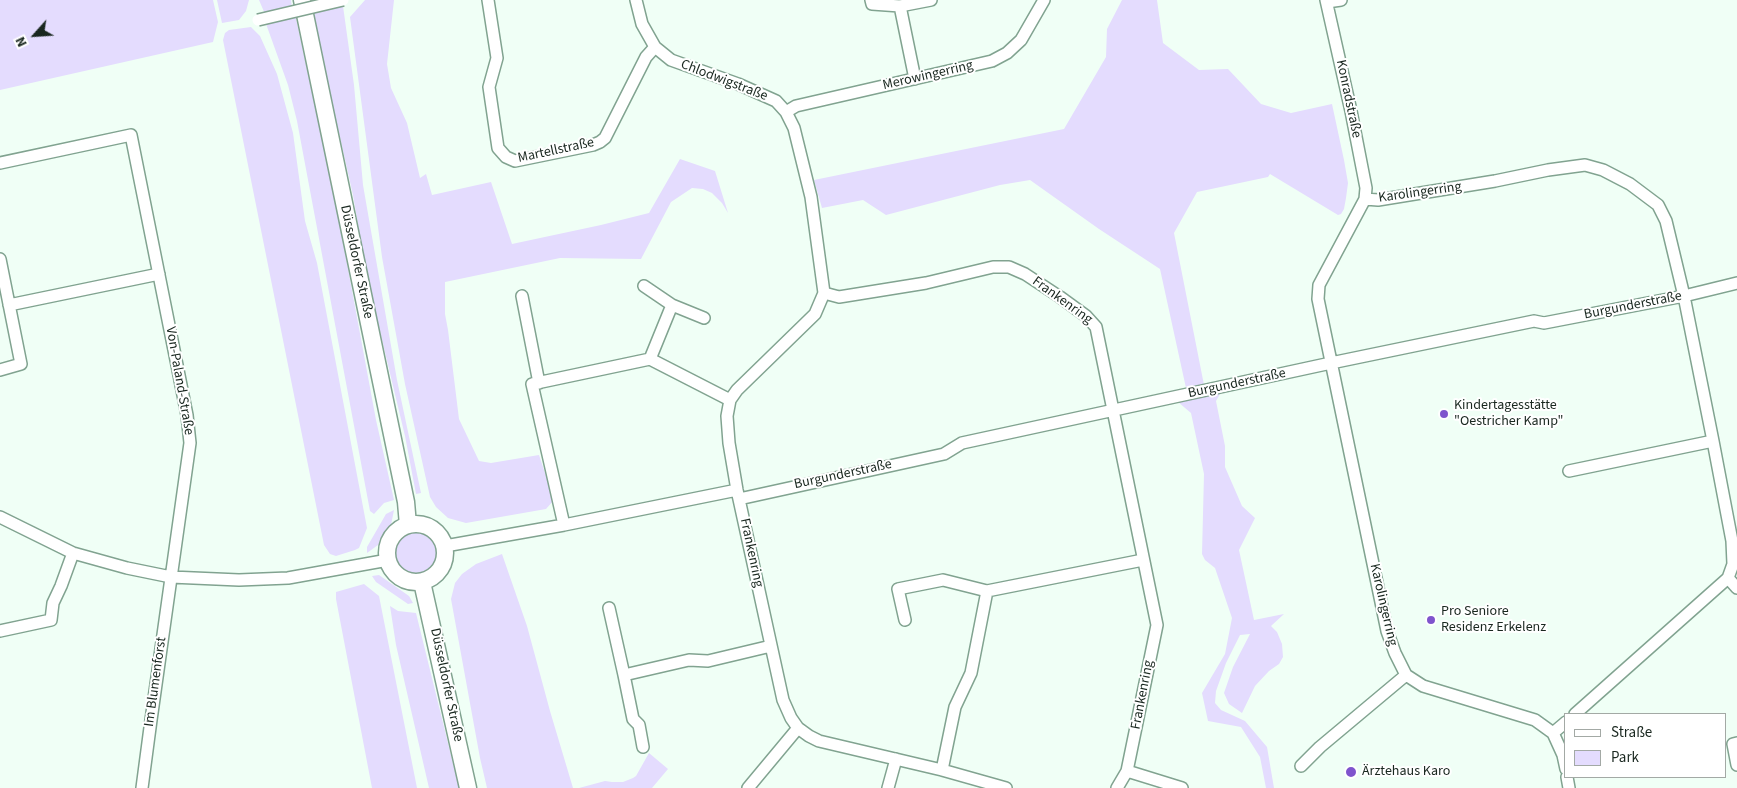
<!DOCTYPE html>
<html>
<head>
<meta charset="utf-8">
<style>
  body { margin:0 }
  #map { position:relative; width:1737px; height:788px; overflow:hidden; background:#f0fff6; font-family:"Source Sans 3",sans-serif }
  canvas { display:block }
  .legend { position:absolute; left:1564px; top:713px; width:162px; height:65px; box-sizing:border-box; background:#fff; border:1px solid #a3a9a5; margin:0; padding:6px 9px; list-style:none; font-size:15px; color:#19271f }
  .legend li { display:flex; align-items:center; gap:10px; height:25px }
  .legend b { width:25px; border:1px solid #a3a9a5 }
  .north { position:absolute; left:10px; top:10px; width:50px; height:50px; -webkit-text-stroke:4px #fff; paint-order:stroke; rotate:244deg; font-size:14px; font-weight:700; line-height:20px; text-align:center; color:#19271f }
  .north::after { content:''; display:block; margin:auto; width:18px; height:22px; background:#19271f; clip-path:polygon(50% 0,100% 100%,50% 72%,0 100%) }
</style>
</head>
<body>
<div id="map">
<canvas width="1737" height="788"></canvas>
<ul class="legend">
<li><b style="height:6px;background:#fff"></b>Straße</li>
<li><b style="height:14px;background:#e4dcfe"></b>Park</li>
</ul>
<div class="north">N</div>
</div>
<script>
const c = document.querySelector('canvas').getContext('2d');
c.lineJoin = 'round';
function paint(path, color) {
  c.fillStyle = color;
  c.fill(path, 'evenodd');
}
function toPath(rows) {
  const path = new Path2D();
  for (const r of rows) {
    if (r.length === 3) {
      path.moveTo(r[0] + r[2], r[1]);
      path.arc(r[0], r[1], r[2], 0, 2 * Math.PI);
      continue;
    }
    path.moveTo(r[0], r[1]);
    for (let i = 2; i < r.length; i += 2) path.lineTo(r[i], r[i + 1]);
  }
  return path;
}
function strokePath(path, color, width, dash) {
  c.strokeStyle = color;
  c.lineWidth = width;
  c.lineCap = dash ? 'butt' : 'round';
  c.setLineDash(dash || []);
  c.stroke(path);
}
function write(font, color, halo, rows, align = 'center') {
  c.font = font + ' "Source Sans 3",sans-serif';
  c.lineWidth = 4;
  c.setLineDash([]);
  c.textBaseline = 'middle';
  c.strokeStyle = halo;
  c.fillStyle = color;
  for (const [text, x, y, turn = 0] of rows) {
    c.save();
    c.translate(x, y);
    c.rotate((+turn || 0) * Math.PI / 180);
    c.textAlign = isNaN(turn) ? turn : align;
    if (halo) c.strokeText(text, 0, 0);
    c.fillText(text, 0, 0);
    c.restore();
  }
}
paint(toPath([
  [0,0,213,0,218,22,213,42,0,90],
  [217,0,249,0,246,11,239,20,222,23],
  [259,0,291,0,292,8,265,14],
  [365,0,394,0,387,64,391,88,407,123,420,178,426,174,432,195,491,182,512,244,601,225,649,213,680,159,715,171,728,213,722,203,712,193,703,189,692,188,671,202,641,259,560,258,445,282,445,314,448,330,459,419,479,461,491,463,539,455,554,500,546,509,466,523,448,518,436,507,430,497,405,384,382,257,350,17],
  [1122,0,1157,0,1163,43,1199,70,1228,69,1261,104,1291,113,1332,104,1344,160,1348,183,1346,198,1344,209,1341,214,1338,215,1270,174,1268,177,1197,192,1174,233,1204,385,1186,388,1160,269,1099,229,1030,180,1000,185,886,215,863,200,822,208,814,180,1064,129,1106,57,1107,29],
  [343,6,354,85,363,185,397,380,421,493,416,494,405,436,367,277,353,195,322,58,314,12],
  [295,14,336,204,376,420,394,500,384,503,374,514,370,511,297,121,288,85,265,21],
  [251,27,260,36,277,74,293,133,305,221,317,263,367,528,359,548,355,550,336,556,330,554,324,545,223,40,225,33,229,30],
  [1220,394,1216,401,1225,446,1225,467,1242,506,1255,518,1239,550,1254,620,1284,614,1271,626,1277,632,1282,644,1283,657,1279,664,1269,671,1255,686,1242,713,1229,704,1224,693,1233,667,1250,634,1240,635,1226,663,1216,691,1215,703,1221,710,1245,721,1267,747,1274,788,1266,788,1260,757,1241,727,1208,721,1202,693,1225,654,1232,618,1215,568,1205,560,1202,554,1204,474,1191,413,1178,402],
  [394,510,391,525,378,545,367,553,367,547,386,514],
  [418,554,23],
  [502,554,527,626,550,711,573,788,487,788,480,758,451,599,455,583,462,574,476,564],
  [379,575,409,596,413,603,408,604,376,582,372,576],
  [364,584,379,596,417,788,372,788,336,599,336,592],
  [390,606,398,611,416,613,459,788,429,788,396,645],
  [649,753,668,769,652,788,579,788,605,781,612,782,623,782,633,778,636,776]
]), '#e4dcfe');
const minor = toPath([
  [488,0,497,58,489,87,498,148,506,157,515,161,593,145,600,142,605,138,646,57,655,47],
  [636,0,642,24,655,47,671,60,738,84,776,101,786,112,794,128,811,197,824,293,815,314,737,390,730,400,727,416,729,443,737,490,783,700,791,718,798,728,809,736,819,741,942,770,1006,788],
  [871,0,872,4,900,6,915,79],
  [1326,0,1351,111,1366,188,1365,199,1319,285,1318,299,1387,631,1395,653,1406,675,1423,686,1535,720,1553,733,1563,755,1566,769],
  [1327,2,1341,0],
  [900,6,931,0],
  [786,112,796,106,992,61,1007,53,1021,40,1044,0],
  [0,163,131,135,187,415,190,443,151,720,142,788],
  [1365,199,1378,200,1495,181,1548,170,1585,165,1603,170,1630,184,1658,205,1666,221,1684,296,1713,441,1732,541,1733,564,1728,578,1575,714],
  [0,259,21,364,0,370],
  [644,286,672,305],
  [824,293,839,297,926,283,993,267,1009,267,1025,274,1060,297,1086,316,1096,327,1157,625,1127,771,1117,788],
  [522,296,539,383],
  [9,305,159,274],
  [650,359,672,305,704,318],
  [1569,471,1713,441],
  [739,499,944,454,962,443,1331,363,1534,321,1544,323,1684,296,1737,283],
  [0,517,73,553,127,568,171,577,239,580,288,578,388,560],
  [564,525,532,384,650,359,730,400],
  [445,546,564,525,737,490],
  [1728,578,1737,588],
  [987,591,1143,560],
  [609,608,624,675],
  [905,620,898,589,943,580,987,591,971,673,955,707,942,770],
  [0,631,51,620,53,603,61,586,73,553],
  [1553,733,1566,722],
  [1737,743,1733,744,1737,765],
  [643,747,639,725,633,719,624,675,689,660,708,661,771,646],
  [1301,766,1320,747,1406,675],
  [1127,771,1182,788],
  [1567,777,1569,788],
  [748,788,798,728],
  [888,788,896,759]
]);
const secondary = toPath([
  [302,0,406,502,408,525],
  [416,553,29],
  [422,582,468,788]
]);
strokePath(minor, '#81a390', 14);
strokePath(secondary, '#81a390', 19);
strokePath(minor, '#fff', 11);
strokePath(secondary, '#fff', 16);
const minorBridge = toPath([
  [258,20,343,0]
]);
strokePath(minorBridge, '#81a390', 14, []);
strokePath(minorBridge, '#fff', 11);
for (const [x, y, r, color] of [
  [1444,414,5,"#7f54cd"],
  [1431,620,5,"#7f54cd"],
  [1351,772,6,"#7f54cd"]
]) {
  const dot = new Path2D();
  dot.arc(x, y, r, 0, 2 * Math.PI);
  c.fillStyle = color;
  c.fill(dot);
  strokePath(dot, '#fff', 2);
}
write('14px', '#19271f', '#fff', [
  ["Merowingerring",928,76,-13],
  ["Chlodwigstraße",724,81,21],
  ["Konradstraße",1348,99,78],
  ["Martellstraße",556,151,-12],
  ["Karolingerring",1420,193,-8],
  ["Düsseldorfer Straße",356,262,78],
  ["Frankenring",1062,301,36],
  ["Burgunderstraße",1633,306,-11],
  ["Von-Paland-Straße",179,381,80],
  ["Burgunderstraße",1237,384,-12],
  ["Burgunderstraße",843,475,-12],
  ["Frankenring",751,553,78],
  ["Karolingerring",1383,605,77],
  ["Im Blumenforst",156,682,-82],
  ["Düsseldorfer Straße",446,685,78],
  ["Frankenring",1143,695,-79]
]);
write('14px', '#19271f', '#fff', [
  ["Kindertagesstätte",1454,406],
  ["\"Oestricher Kamp\"",1454,422],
  ["Pro Seniore",1441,612],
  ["Residenz Erkelenz",1441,628],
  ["Ärztehaus Karo",1362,772]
], 'left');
</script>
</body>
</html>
